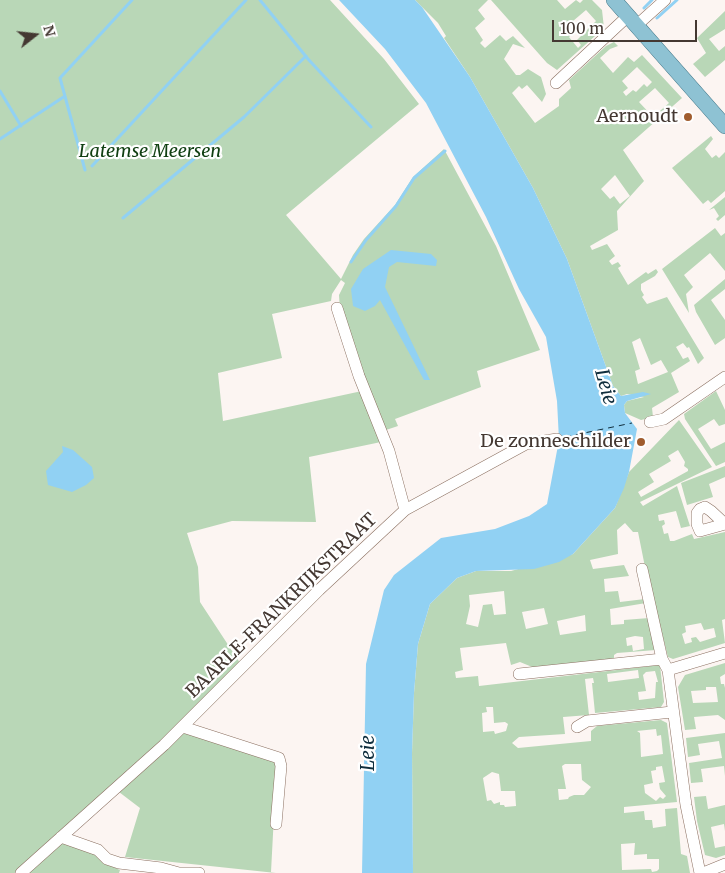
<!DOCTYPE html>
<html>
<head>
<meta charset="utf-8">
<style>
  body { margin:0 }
  #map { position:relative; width:725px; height:873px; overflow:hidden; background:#fcf5f2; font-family:Merriweather,serif }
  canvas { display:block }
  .north { position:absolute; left:10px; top:10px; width:50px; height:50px; -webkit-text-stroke:4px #fff; paint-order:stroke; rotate:74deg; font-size:14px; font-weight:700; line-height:20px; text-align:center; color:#443832 }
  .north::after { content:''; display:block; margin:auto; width:18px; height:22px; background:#443832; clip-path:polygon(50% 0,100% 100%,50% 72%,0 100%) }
  .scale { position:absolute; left:552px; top:20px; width:145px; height:22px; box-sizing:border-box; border:2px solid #443832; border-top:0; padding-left:6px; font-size:15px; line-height:18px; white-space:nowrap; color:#443832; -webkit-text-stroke:4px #fff; paint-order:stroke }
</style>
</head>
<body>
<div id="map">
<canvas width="725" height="873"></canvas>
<div class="north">N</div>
<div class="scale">100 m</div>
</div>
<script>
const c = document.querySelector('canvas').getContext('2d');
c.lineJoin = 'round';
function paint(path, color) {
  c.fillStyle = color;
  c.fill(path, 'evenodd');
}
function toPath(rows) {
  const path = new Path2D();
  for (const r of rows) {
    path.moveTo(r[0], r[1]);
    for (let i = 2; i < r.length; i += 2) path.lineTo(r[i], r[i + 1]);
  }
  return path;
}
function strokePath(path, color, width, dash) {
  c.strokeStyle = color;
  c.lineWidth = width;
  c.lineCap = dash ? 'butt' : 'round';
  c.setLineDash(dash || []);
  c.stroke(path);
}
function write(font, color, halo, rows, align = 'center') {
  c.font = font + ' Merriweather,serif';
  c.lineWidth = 4.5;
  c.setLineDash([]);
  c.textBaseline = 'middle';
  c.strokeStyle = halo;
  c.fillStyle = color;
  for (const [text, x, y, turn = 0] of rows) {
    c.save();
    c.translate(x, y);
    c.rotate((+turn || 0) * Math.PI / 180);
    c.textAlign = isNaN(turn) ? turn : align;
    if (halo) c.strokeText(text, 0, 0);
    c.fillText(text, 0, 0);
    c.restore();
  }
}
paint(toPath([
  [0,0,330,0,384,59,419,104,286,215,341,279,353,255,364,239,395,205,413,177,444,149,496,246,540,350,477,371,481,387,395,419,398,426,386,430,380,419,340,310,339,295,345,283,341,280,332,294,331,301,272,314,282,358,218,373,223,421,362,391,381,442,309,457,316,522,232,521,187,533,198,567,200,602,240,663,182,725,18,873,0,873],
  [415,0,488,0,478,10,485,19,475,28,483,40,480,43,485,48,500,35,506,41,513,36,525,48,513,44,504,59,516,75,520,75,528,69,541,77,546,94,542,102,527,85,522,89,519,86,512,93,535,123,559,106,559,99,571,88,569,80,606,46,614,42,618,46,610,49,600,58,613,73,628,57,634,62,642,55,682,98,623,150,644,181,617,211,618,230,590,246,592,250,607,244,615,256,609,261,612,265,618,262,621,266,618,268,628,285,646,272,648,274,656,269,658,272,655,276,641,284,641,290,644,295,642,297,647,304,667,297,704,358,698,364,689,347,687,348,683,343,676,347,683,359,688,357,690,361,671,373,679,392,652,408,653,417,641,420,625,413,624,405,627,401,644,397,627,394,621,396,613,386,567,259,533,188,470,77,444,38,446,36,438,23],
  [637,67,652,82,647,87,644,84,636,92,633,90,626,96,623,92,628,88,622,81],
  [655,88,669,103,653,117,639,102],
  [615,175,630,196,620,204,614,196,610,199,601,189],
  [640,338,651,365,661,360,668,372,638,384,635,371,640,369,632,342],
  [491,0,557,0,565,9,576,0,580,3,583,0,592,0,602,10,604,28,557,70,547,63],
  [586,10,596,21,577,40,581,45,578,48,569,37,572,34,566,27],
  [725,11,725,29,709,39,719,51,725,46,725,60,705,77,693,64,706,53,697,38],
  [711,136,713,139,705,149,712,158,716,155,719,158,725,152,725,191,711,203,708,200,703,204,672,168],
  [725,197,725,215,718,221,716,219,719,216,714,208,709,210],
  [715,228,721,236,725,233,725,271,710,253,684,275,693,287,686,294,689,313,662,269],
  [725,279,725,289,711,300,725,320,725,338,715,345,696,312,694,305],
  [716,391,725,410,725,424,719,426,714,419,698,429,711,449,725,442,725,462,716,466,685,419,684,414],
  [679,420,712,467,640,502,643,506,677,486,690,526,681,528,676,511,658,515,659,521,664,520,665,524,662,526,664,534,668,533,670,541,674,541,692,534,694,539,725,532,725,619,722,620,725,643,673,659,668,657,645,567,638,532,633,532,625,523,617,530,618,554,590,560,593,569,624,565,629,576,604,579,605,592,618,591,620,602,645,599,646,603,610,609,611,625,624,624,624,620,649,618,656,650,617,653,614,655,614,658,617,658,537,669,520,662,511,665,506,643,460,648,463,670,455,672,456,678,478,676,479,686,660,665,664,702,661,707,595,713,592,683,594,683,593,678,585,679,589,715,563,717,565,734,519,737,512,743,518,748,591,741,591,731,597,726,661,720,667,723,677,802,624,807,624,813,644,811,645,820,652,820,653,828,666,826,665,809,677,808,681,854,687,856,690,873,413,873,412,753,414,693,418,644,430,604,457,578,476,571,511,571,573,554,615,508,629,472],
  [678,450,685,462,684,466,688,469,688,471,641,497,638,492,654,482,649,474,671,461,668,456],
  [504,591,506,614,494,615,492,604,483,605,478,627,466,624,470,606,469,595],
  [544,608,548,624,526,629,522,612],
  [585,615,586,631,560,635,557,621],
  [701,623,704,630,714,628,716,637,700,642,696,637,691,638,692,642,685,644,682,634,686,632,685,626],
  [635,636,643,637,644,649,633,651,632,645,627,646,626,638],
  [638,670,639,678,608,682,607,674],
  [655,671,658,682,656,682,655,698,639,700,638,692,646,691,643,675,646,672],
  [486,707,493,707,494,723,505,722,508,724,506,731,495,734,494,731,483,732,482,713,487,712],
  [656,729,657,736,661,735,663,754,641,757,640,733,637,731],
  [565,764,581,764,582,780,591,787,584,795,574,795,569,797,568,799,559,800,558,789,566,789,562,766],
  [662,766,665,782,659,783,660,789,666,796,663,799,660,797,656,801,645,793,644,785,653,783,651,771,656,770,656,767],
  [492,772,499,774,501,791,515,791,516,806,505,807,504,805,500,805,500,802,494,804,491,800,487,801,483,778],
  [635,843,634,855,647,854,647,859,659,859,659,869,657,871,652,872,651,869,622,870,621,844],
  [725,466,725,477,709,484,713,497,687,505,681,483],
  [725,663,725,674,720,677,721,684,724,684,725,688,725,720,718,715,694,717,696,729,685,730,678,687,685,675],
  [706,687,716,687,718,702,693,703,691,691,706,690],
  [187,732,275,762,276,777,271,872,276,873,125,857,140,808,119,792,180,735],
  [725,733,725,776,724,766,701,769,703,782,691,783,689,763,722,758,719,741,698,744,700,755,688,757,686,738],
  [706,796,708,809,725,805,725,831,724,824,711,827,715,848,725,846,725,855,716,858,705,855,697,821,694,797],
  [66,843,91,852,107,864,120,870,119,873,26,873,60,844]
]), '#b9d7b7');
paint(toPath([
  [339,0,415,0,422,7,470,77,533,188,567,259,613,386,621,396,643,392,651,394,627,401,624,405,625,413,637,429,629,472,624,488,615,508,573,554,559,562,534,569,476,571,457,578,430,604,418,644,414,693,412,753,413,873,362,873,366,664,384,590,394,575,441,538,495,529,529,516,547,504,559,440,557,401,546,337,519,289,486,217,426,103,385,49],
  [391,250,431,254,437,260,436,266,397,262,389,267,385,287,430,380,424,380,380,300,375,306,365,311,353,306,351,289,363,269],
  [62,446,73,450,92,467,94,478,86,485,72,492,48,485,46,471,63,452]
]), '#91d1f3');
strokePath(toPath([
  [260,0,308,59,371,127],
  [644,8,652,0],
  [657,18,677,0],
  [0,91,21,126],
  [0,139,65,96],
  [92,166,246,0],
  [85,170,60,78,132,0],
  [123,218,244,117,306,56],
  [351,262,366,240,396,206,414,178,445,151]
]), '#91d1f3', 3);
strokePath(toPath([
  [565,437,632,423]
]), '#102e3d', 1, [6, 5]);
const minor = toPath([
  [637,25,665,0],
  [556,83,628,16],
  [337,308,359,376,389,451,405,510],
  [650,422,664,419,725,377],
  [705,507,711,511,725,524,700,531,697,524,697,513,700,509,705,507],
  [642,569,662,659,668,670,686,805,700,873],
  [668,670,725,653],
  [519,674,662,659],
  [183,727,279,758,281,766,276,824],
  [577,727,587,721,672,712],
  [61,837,98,850,107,859,119,863,161,868,179,873,199,873],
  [21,873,164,745,319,590,405,510,526,444,557,439],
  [703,873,725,864]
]);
const major = toPath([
  [614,0,725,126]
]);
strokePath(minor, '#8b7061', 12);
strokePath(major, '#437788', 16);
strokePath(minor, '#fff', 11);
strokePath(major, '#8ec2d3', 15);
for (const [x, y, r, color] of [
  [688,117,5,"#a05c2e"],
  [641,442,5,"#a05c2e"]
]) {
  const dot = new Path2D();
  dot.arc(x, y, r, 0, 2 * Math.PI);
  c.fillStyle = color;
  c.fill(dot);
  strokePath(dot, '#fff', 2);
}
write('18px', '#443832', '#fff', [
  ["Aernoudt",678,117],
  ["De zonneschilder",631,442]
], 'right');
write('italic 18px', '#114013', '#fff', [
  ["Latemse Meersen",150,152]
]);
write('18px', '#443832', '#fff', [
  ["BAARLE-FRANKRIJKSTRAAT",282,606,-44]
]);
write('italic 19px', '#102e3d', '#fff', [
  ["Leie",605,387,74],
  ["Leie",369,753,-90]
]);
</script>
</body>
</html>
